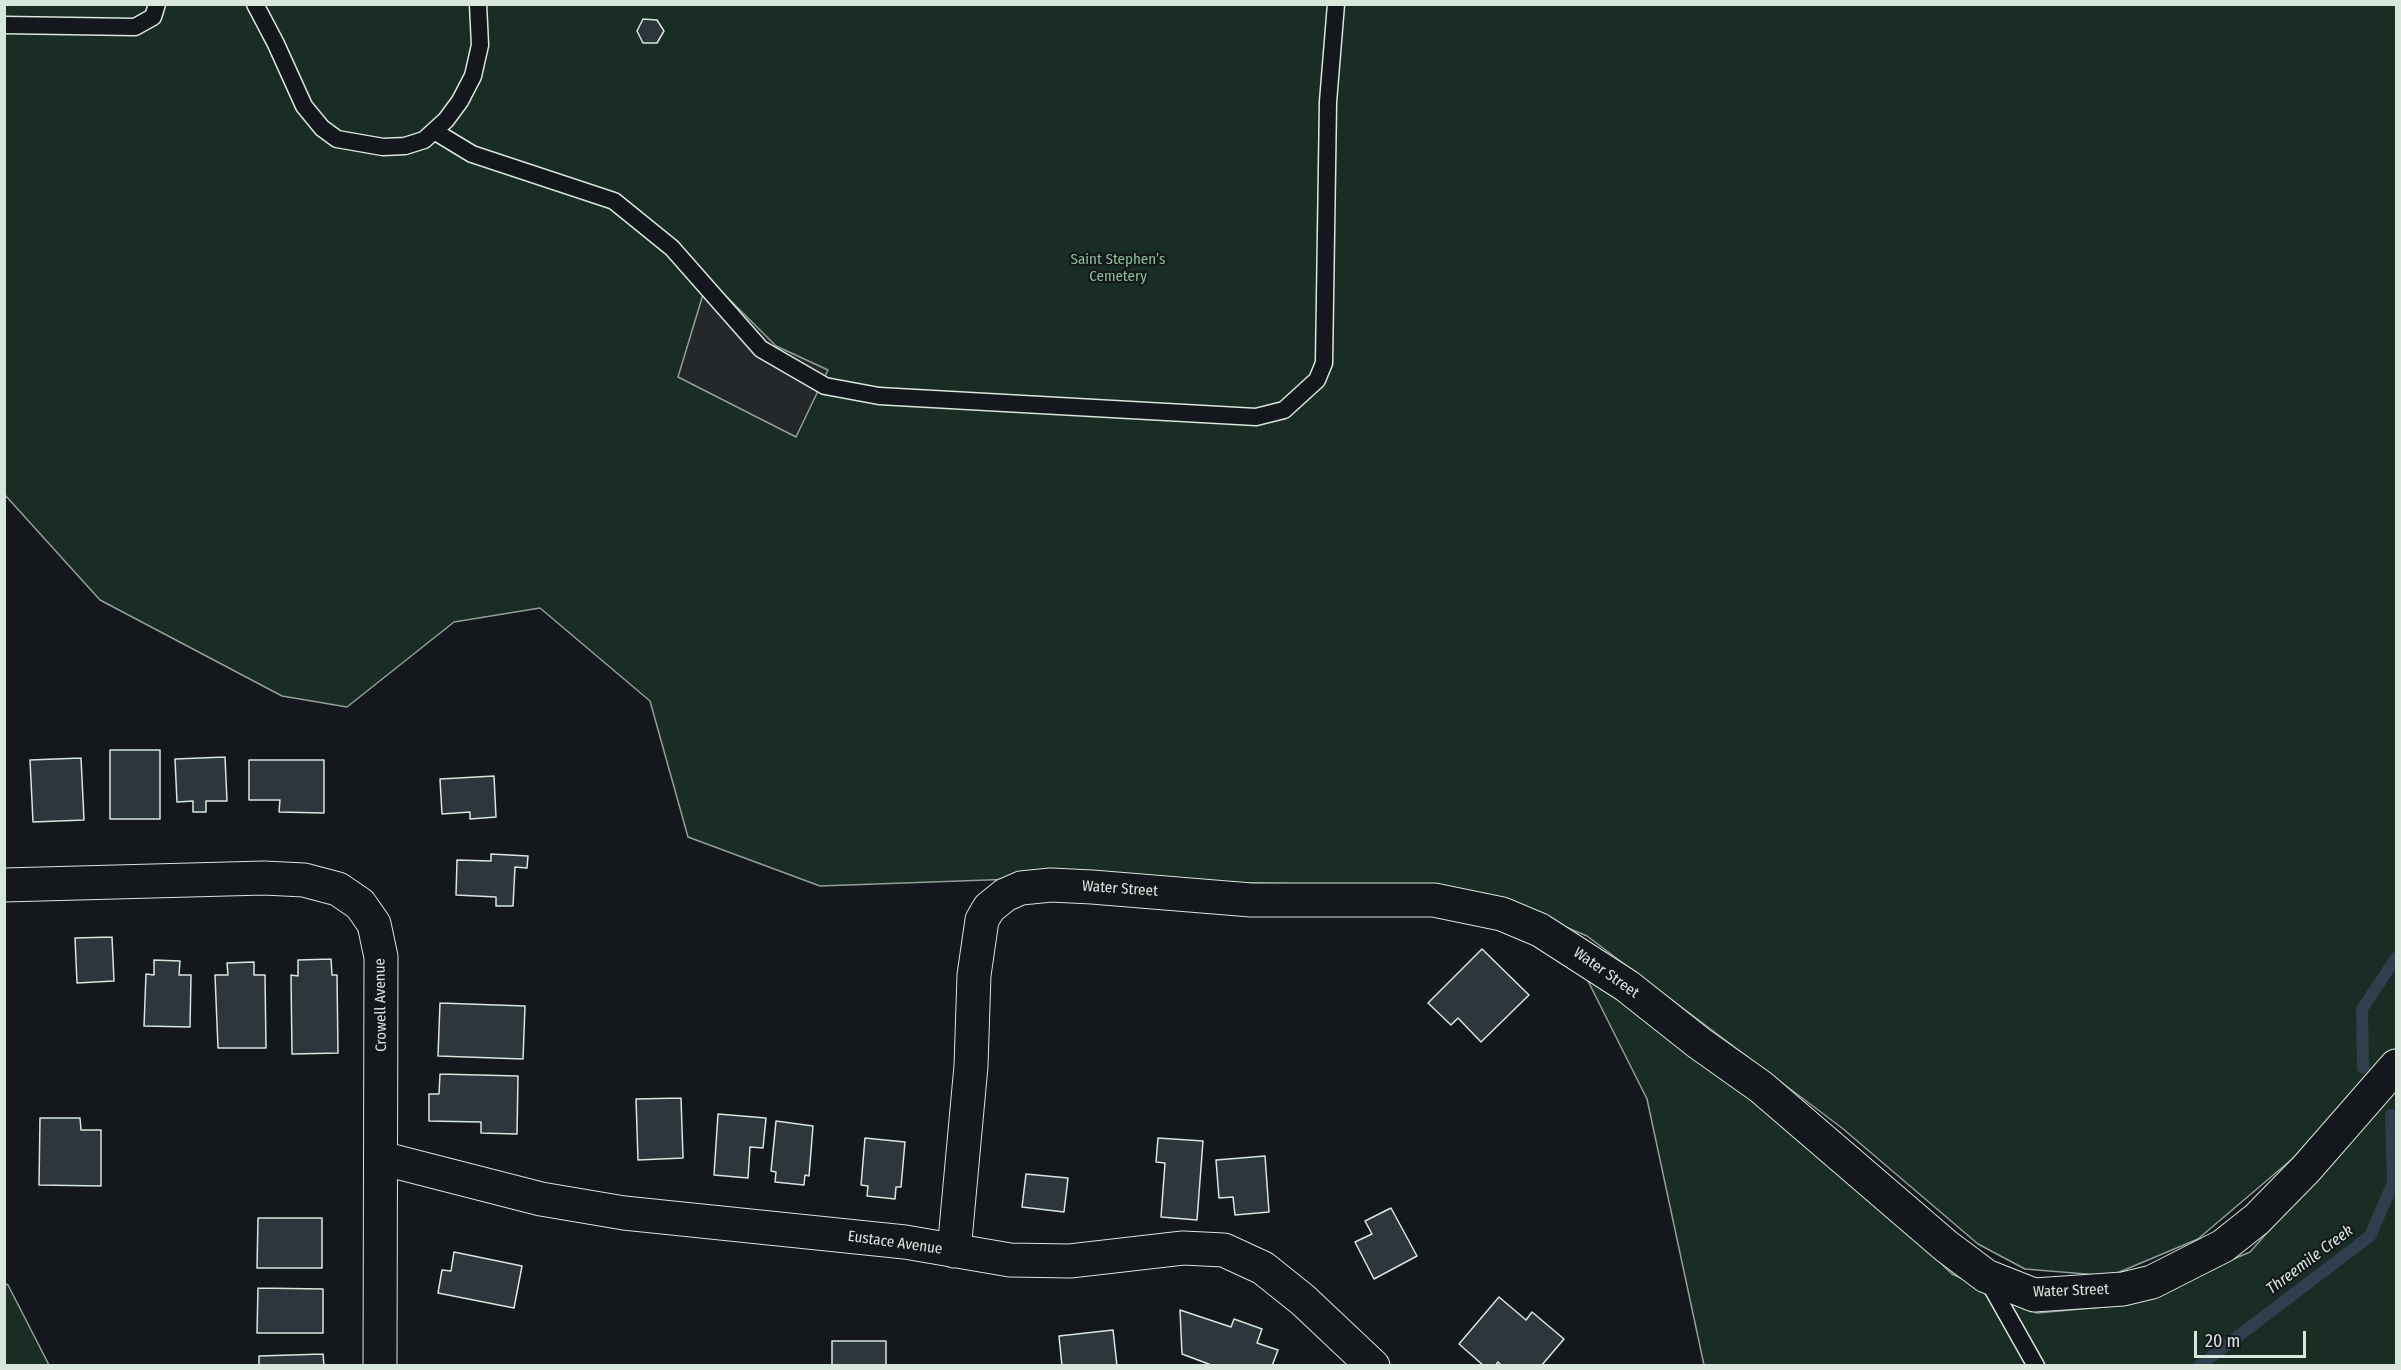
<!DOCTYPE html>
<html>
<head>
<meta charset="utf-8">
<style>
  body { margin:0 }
  #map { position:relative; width:2401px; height:1370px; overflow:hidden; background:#14181c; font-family:"Fira Sans Condensed",sans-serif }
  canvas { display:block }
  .frame { position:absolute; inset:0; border:6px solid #d8e6dc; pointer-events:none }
  .scale { position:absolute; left:2194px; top:1331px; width:112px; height:27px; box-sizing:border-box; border:3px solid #d8e6dc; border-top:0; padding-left:8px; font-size:18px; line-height:21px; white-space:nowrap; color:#d8e6dc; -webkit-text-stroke:4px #14181c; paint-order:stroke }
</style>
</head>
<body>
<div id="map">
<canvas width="2401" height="1370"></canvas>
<div class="frame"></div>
<div class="scale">20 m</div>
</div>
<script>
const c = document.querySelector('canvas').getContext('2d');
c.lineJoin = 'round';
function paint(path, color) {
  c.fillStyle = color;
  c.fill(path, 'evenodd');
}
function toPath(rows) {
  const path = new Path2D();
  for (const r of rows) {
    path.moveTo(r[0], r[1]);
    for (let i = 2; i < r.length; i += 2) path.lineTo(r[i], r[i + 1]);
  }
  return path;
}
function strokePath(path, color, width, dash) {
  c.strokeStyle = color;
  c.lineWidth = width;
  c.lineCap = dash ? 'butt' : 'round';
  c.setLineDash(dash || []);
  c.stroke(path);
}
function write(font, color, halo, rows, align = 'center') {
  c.font = font + ' "Fira Sans Condensed",sans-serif';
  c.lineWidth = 4.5;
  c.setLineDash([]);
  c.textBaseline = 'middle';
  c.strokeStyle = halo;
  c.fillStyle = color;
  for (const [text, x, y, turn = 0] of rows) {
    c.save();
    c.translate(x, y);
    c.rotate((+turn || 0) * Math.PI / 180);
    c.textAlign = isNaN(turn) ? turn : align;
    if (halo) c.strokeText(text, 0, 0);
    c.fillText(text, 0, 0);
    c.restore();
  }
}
const green = toPath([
  [4,5,2396,5,2396,1058,2291,1160,2198,1239,2110,1276,2025,1269,1978,1244,1842,1128,1587,936,1490,895,1369,885,1015,879,820,886,688,837,650,701,540,608,454,622,347,707,282,696,100,600,5,495,4,5],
  [1584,973,1688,1047,1857,1182,1952,1274,2037,1313,2126,1305,2250,1252,2396,1087,2396,1365,1704,1365,1647,1099,1584,973],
  [4,1283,8,1285,49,1365,5,1365,4,1283]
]);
paint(green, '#1a2d24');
strokePath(green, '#939e99', 1.5);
const parking = toPath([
  [708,278,776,346,828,370,796,437,678,377,708,278]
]);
paint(parking, '#24282b');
strokePath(parking, '#939e99', 1.5);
strokePath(toPath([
  [2363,1068,2362,1009,2396,958],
  [2199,1366,2370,1236,2393,1183,2391,1115]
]), '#2f3f4d', 12);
const building = toPath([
  [643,19,657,20,664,31,657,43,643,43,637,31,643,19],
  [110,750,160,750,160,819,110,819,110,750],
  [225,757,227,801,206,801,206,812,193,812,193,801,177,802,175,759,225,757],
  [81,758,84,820,33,822,30,760,81,758],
  [249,760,324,760,324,813,279,812,280,800,249,800,249,760],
  [494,776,496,817,470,819,470,812,442,814,440,779,494,776],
  [491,854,528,856,527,868,515,867,513,906,496,906,496,897,456,895,457,860,491,861,491,854],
  [112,937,114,981,77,983,75,938,112,937],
  [1482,949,1529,995,1481,1042,1458,1018,1451,1025,1428,1003,1482,949],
  [331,959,332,975,337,975,338,1053,292,1054,291,975,298,976,298,960,331,959],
  [154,960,180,961,179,975,191,975,190,1027,144,1026,146,974,154,975,154,960],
  [254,962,254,975,265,975,266,1048,218,1048,215,975,228,975,227,963,254,962],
  [440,1003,525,1006,523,1059,438,1056,440,1003],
  [440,1074,518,1076,517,1134,481,1133,481,1122,429,1121,429,1094,439,1094,440,1074],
  [681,1098,683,1158,638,1160,636,1099,681,1098],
  [718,1114,766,1118,763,1148,750,1147,748,1178,714,1175,718,1114],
  [40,1118,80,1118,81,1130,101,1130,101,1186,39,1185,40,1118],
  [776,1121,813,1126,809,1176,805,1175,804,1185,775,1182,776,1172,771,1171,776,1121],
  [865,1138,905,1142,901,1187,896,1187,895,1199,867,1196,868,1186,861,1185,865,1138],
  [1158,1138,1203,1141,1197,1220,1161,1217,1165,1163,1156,1162,1158,1138],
  [1265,1156,1269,1212,1235,1215,1233,1197,1219,1198,1216,1160,1265,1156],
  [1026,1174,1068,1178,1064,1212,1022,1207,1026,1174],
  [1391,1208,1417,1256,1374,1279,1355,1242,1372,1234,1365,1221,1391,1208],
  [258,1218,322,1218,322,1268,257,1268,258,1218],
  [454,1252,522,1266,514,1308,438,1293,442,1270,451,1271,454,1252],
  [258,1288,323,1289,323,1333,257,1333,258,1288],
  [1499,1297,1526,1320,1532,1312,1564,1339,1541,1366,1502,1366,1498,1362,1495,1366,1484,1366,1459,1344,1499,1297],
  [1180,1310,1231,1327,1234,1319,1262,1329,1257,1343,1278,1350,1272,1366,1214,1366,1182,1354,1180,1310],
  [1113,1330,1117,1366,1062,1366,1059,1336,1113,1330],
  [832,1341,886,1341,886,1366,832,1366,832,1341],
  [323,1354,324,1366,259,1366,259,1356,323,1354]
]);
paint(building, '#2c363c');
strokePath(building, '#d8e6dc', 1.5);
const service = toPath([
  [255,4,276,44,304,106,322,128,337,139,383,147,405,146,424,140,446,120,460,101,473,76,480,45,478,4],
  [4,25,135,27,153,17,157,4],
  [434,131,472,154,614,201,672,248,761,349,825,386,879,396,1256,417,1284,410,1317,380,1324,363,1328,102,1336,4],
  [1987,1279,2036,1366]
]);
const minor = toPath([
  [4,885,264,878,304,880,338,889,360,904,374,924,381,957,380,1366],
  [381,1158,541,1199,624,1213,905,1242,1010,1260,1070,1261,1183,1248,1224,1250,1263,1268,1303,1300,1373,1366],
  [954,1251,971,1066,974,975,982,920,989,908,1005,895,1021,888,1051,885,1092,887,1251,900,1434,900,1502,914,1540,930,1627,986,1699,1043,1761,1087,1946,1246,1986,1276,2034,1295,2123,1289,2152,1282,2223,1246,2257,1219,2306,1169,2396,1066]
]);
strokePath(service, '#d8e6dc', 19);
strokePath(minor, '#d8e6dc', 35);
strokePath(service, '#14181c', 16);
strokePath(minor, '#14181c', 33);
write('15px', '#8ac095', '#14181c', [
  ["Saint Stephen’s",1118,260],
  ["Cemetery",1118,277]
]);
write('15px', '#d8e6dc', '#14181c', [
  ["Water Street",1120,889,4],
  ["Water Street",1606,973,35],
  ["Crowell Avenue",381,1005,-91],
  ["Eustace Avenue",895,1243,8],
  ["Water Street",2071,1291,-2]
]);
write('italic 16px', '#d8e6dc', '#14181c', [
  ["Threemile Creek",2310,1260,-37]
]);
</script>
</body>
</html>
